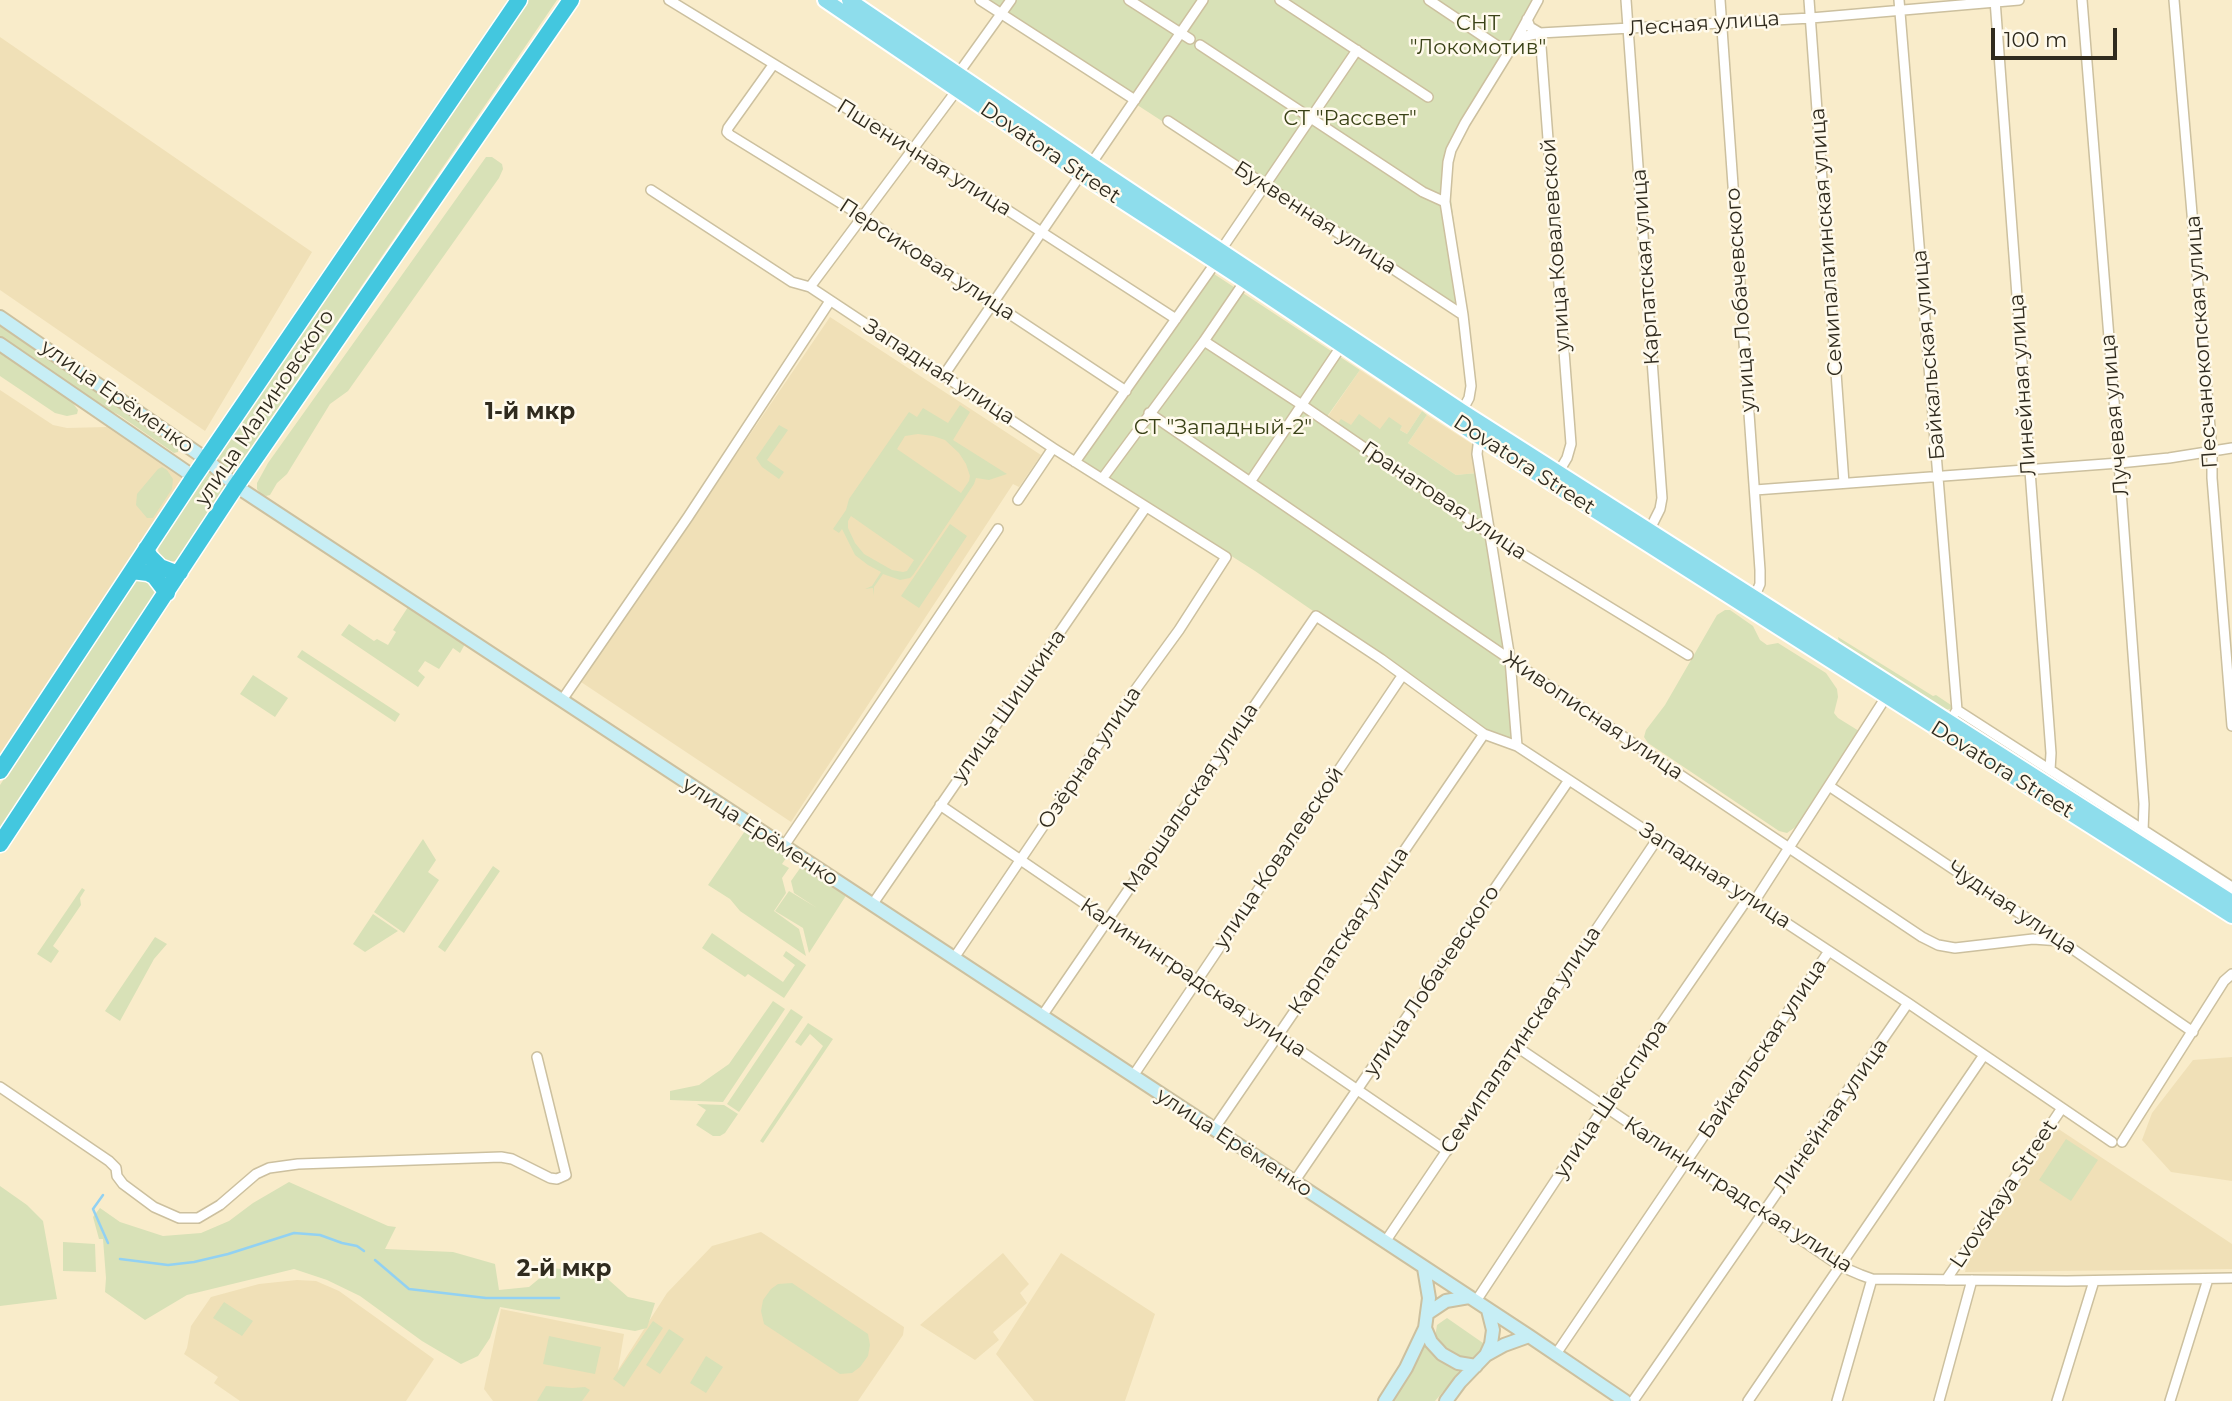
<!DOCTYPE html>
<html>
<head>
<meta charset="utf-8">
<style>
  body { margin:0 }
  #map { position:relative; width:2232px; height:1401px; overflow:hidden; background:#f9ecca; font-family:Montserrat,sans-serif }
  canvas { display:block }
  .scale { position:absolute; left:1991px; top:28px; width:126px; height:32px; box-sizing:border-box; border:4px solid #302b1e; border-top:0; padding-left:9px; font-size:21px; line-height:24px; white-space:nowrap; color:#302b1e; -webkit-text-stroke:5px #fffaec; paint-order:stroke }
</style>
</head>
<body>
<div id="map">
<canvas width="2232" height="1401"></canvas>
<div class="scale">100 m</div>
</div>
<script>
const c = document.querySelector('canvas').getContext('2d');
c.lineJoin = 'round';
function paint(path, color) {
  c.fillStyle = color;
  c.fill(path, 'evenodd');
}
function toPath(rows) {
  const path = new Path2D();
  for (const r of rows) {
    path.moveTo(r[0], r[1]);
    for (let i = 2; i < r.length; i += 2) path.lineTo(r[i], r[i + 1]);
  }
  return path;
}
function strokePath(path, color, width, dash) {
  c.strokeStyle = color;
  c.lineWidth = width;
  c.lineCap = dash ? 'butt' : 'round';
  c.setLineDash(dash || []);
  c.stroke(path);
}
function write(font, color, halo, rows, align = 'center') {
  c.font = font + ' Montserrat,sans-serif';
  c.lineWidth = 5;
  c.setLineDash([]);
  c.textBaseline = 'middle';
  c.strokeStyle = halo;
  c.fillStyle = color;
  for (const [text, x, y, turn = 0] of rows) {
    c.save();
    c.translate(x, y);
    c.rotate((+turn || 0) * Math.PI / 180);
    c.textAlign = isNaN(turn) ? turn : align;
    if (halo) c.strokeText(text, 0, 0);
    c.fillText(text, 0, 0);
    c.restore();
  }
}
paint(toPath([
  [0,37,312,252,205,431,0,290],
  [830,317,1041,455,1019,487,1013,484,791,822,581,682],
  [1360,370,1422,411,1407,434,1400,430,1402,426,1381,429,1351,426,1337,426,1326,419],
  [0,390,53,425,67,428,107,427,186,481,0,763],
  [1427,415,1472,444,1477,473,1456,475,1408,443],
  [2232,1057,2232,1181,2171,1172,2142,1140,2152,1113,2193,1060],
  [2057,1128,2232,1244,2232,1269,1965,1272,1967,1263],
  [761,1232,904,1327,903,1335,858,1401,493,1401,484,1389,501,1309,624,1334,618,1370,667,1293,712,1246],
  [1003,1253,1029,1284,1020,1293,1027,1303,993,1332,999,1340,975,1360,920,1325],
  [1061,1253,1155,1314,1125,1401,1034,1401,996,1354],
  [297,1280,316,1281,339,1291,434,1359,406,1401,240,1401,214,1383,218,1377,184,1354,187,1348,191,1326,211,1297,259,1284]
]), '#f0e0b7');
paint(toPath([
  [527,0,557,0,233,474,213,461],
  [976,0,1544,0,1462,133,1452,162,1451,199,1466,319],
  [486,157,492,157,502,164,503,169,499,178,348,391,330,404,287,474,277,483,270,495,266,496,261,494,257,489,257,483,268,463],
  [1208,270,1360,370,1326,418,1336,426,1341,419,1351,425,1359,414,1380,429,1389,417,1402,426,1400,430,1407,434,1422,411,1427,415,1408,443,1456,475,1477,473,1511,648,1516,741,1483,728,1255,571,1076,457],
  [0,325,178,447,178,452,174,453,119,415,91,401,0,338],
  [0,353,72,402,78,410,77,414,67,416,55,413,0,376],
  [960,405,970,412,953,440,1007,474,989,480,976,478,974,484,913,575,910,578,900,580,883,574,874,587,874,596,873,588,865,589,872,586,881,572,868,565,855,555,842,529,839,533,833,529,846,510,849,499,909,412,917,417,923,408,948,423],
  [918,434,933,436,945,440,959,453,966,464,970,476,969,481,961,493,897,449,905,436],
  [851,516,914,560,907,571,903,572,892,570,864,554,855,543,848,528,848,521],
  [779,425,788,430,767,460,784,472,779,479,762,467,756,458],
  [162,467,167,470,173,479,172,489,153,518,147,518,136,505,137,494,158,469],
  [208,468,229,482,179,558,175,561,168,562,160,558,158,549,160,543],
  [950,524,967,536,919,608,901,596],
  [145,577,158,593,0,833,0,785,136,578],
  [408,607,465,644,460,653,453,648,439,669,425,661,418,671,425,677,418,687,341,635,349,624,374,641,377,639,388,645,396,632,393,630],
  [1725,610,1730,610,1753,626,1760,640,1767,645,1778,643,1826,673,1837,689,1838,697,1834,713,1838,718,1859,731,1797,826,1787,833,1779,831,1648,743,1644,737,1646,730,1665,705,1717,615],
  [1838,637,1933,696,1936,695,1951,705,1951,709,1945,710,1839,642],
  [302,650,400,714,395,722,297,657],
  [253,675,288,698,275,717,240,694],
  [747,828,788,855,782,864,789,868,782,878,786,893,774,911,799,929,806,956,740,911,730,899,708,885],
  [423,839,436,860,428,872,439,880,404,933,374,912],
  [803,864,847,894,809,953,803,928,775,911,789,891,817,908,794,893,791,881],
  [493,866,500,871,445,952,438,947],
  [82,888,85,890,80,898,81,905,53,946,59,951,51,963,37,954],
  [373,914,398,931,365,952,353,944],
  [712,933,783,982,795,965,783,956,786,951,806,965,784,998,748,974,745,977,702,948],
  [155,937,167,944,154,959,120,1021,105,1011],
  [773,1001,785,1009,723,1102,670,1100,670,1091,699,1085,729,1064],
  [791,1009,803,1017,739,1112,727,1104],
  [808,1023,833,1039,763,1143,760,1141,823,1046,810,1034,801,1046,795,1042],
  [697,1104,724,1105,738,1114,725,1133,720,1136,713,1136,696,1125,706,1110],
  [2066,1139,2098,1160,2071,1201,2039,1180],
  [289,1182,388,1226,396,1227,385,1249,453,1252,495,1264,499,1290,529,1287,552,1268,602,1274,628,1297,655,1303,647,1328,635,1331,500,1307,490,1338,478,1356,461,1364,422,1341,360,1296,327,1280,294,1269,187,1295,145,1320,105,1292,106,1278,103,1239,99,1239,93,1217,100,1208,120,1222,163,1236,201,1233,229,1221,253,1203],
  [0,1186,27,1205,43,1221,57,1299,0,1306],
  [63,1242,95,1244,96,1272,63,1271],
  [792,1283,868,1334,870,1345,868,1356,860,1367,852,1373,840,1374,764,1324,761,1311,763,1300,771,1289,778,1284],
  [224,1302,253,1321,242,1336,213,1318],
  [1447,1318,1483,1343,1480,1354,1472,1360,1452,1357,1435,1337,1437,1325],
  [653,1321,663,1328,624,1387,613,1379],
  [669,1329,684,1339,660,1374,646,1365],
  [549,1336,601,1347,595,1374,543,1364],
  [1425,1344,1458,1368,1459,1373,1435,1401,1391,1401],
  [706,1356,723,1367,706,1393,690,1383],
  [546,1386,572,1388,585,1387,590,1390,582,1401,537,1401]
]), '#d8e1b7');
strokePath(toPath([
  [103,1195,93,1209,108,1243],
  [120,1259,168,1265,194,1262,228,1254,294,1233,320,1235,342,1243,357,1246,364,1251],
  [375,1260,409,1289,486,1298,559,1298]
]), '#92d1f2', 2.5);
const street = toPath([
  [669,0,913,149,1176,319],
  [980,0,1135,100],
  [1129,0,1190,39],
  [1280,0,1428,97],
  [1429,0,1508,53],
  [1626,0,1662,498,1660,509,1649,531],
  [1720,0,1760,570,1760,584,1754,598],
  [1809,0,1844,483],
  [1899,0,1957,710],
  [1995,0,2051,753,2050,770],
  [2082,0,2119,463,2144,804,2143,831],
  [2174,0,2212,451,2212,478,2232,726],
  [1527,19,1530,27,1540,33,1571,444,1567,458,1558,473],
  [1515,42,1526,36,1540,33,1811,18,2019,0],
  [1200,45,1423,192,1445,202],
  [773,65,728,128,727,132,730,135,863,217,1126,391],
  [958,74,1011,0],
  [1168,121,1463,315],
  [1091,164,1203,0],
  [651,190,792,282,810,287,1053,448,1226,557,1179,630,1136,689,954,958],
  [1221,250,1357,50],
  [810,287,957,90],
  [1204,341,1302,405,1490,534,1688,655],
  [944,375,1081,174],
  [1462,411,1469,398,1471,386,1463,315,1445,202,1448,162,1451,150,1465,123,1515,42,1538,0],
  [1149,413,1637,746,1922,937,1938,945,1955,948,2033,939,2061,941],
  [1479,437,1477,454,1510,659,1517,746],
  [1075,462,1216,262],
  [1102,479,1204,341,1245,281],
  [1250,482,1342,345],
  [1755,490,2119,463,2169,458,2232,448],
  [1018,500,1053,448],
  [562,700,688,517,830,301],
  [1955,713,1957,710,2232,887],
  [1829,786,2061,941,2193,1032],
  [940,805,1447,1151],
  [784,846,998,529],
  [1754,902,1886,697],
  [872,905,1146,507],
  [1042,1016,1316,616,1381,659,1484,734,1517,746,1569,780,1908,1003,2112,1142],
  [1517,1047,1840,1266,1861,1275,1872,1279,2067,1281,2232,1278],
  [1133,1076,1402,676],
  [0,1087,109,1161,116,1168,117,1176,123,1184,154,1207,179,1218,198,1218,220,1205,256,1174,269,1168,298,1164,501,1157,512,1159,550,1178,557,1179,566,1175,537,1057],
  [1214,1129,1484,734],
  [2122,1142,2224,981,2232,974],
  [1294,1182,1569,780],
  [1385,1242,1658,838],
  [1946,1280,2062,1108],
  [1476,1301,1604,1107,1748,898],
  [1556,1354,1829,951],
  [1633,1401,1908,1003],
  [1748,1401,1984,1055],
  [1837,1401,1872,1279],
  [1939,1401,1972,1280],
  [2057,1401,2094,1281],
  [2170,1401,2208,1279]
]);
const secondary = toPath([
  [0,317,206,459,236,486,1529,1336,1625,1401],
  [0,344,194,477],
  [1428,1313,1446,1301,1469,1297],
  [1425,1328,1431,1342,1442,1354,1458,1363,1476,1366],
  [1486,1355,1491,1344,1493,1330,1488,1310],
  [1385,1401,1406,1368,1425,1328,1429,1298,1424,1268],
  [1446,1401,1460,1382,1486,1355,1504,1345,1529,1336]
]);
const primary = toPath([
  [825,0,1091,181,1245,281,1479,437,2232,916],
  [849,0,1098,169,1462,411,2232,902]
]);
const highway = toPath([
  [146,549,150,557,160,567,173,572,180,572],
  [132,571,148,573,154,576,167,593],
  [0,771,194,477,519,0],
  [0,844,236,486,571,0]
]);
strokePath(street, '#ccc09f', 12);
strokePath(secondary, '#ccc09f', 16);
strokePath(primary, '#fff', 18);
strokePath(highway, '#fff', 19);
strokePath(street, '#fff', 9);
strokePath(secondary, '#c7eef5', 12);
strokePath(primary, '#8eddec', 14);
strokePath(highway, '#43c7df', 16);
write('21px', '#3a4217', '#fffaec', [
  ["СНТ",1478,24],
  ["\"Локомотив\"",1478,48],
  ["СТ \"Рассвет\"",1350,119],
  ["СТ \"Западный-2\"",1223,428]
]);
write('21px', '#302b1e', '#fffaec', [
  ["Лесная улица",1704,24,-4],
  ["Dovatora Street",1050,153,34],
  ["Пшеничная улица",924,158,32],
  ["Буквенная улица",1315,218,33],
  ["Семипалатинская улица",1827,242,-94],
  ["улица Ковалевской",1556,245,-94],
  ["Персиковая улица",927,260,33],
  ["Карпатская улица",1646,267,-94],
  ["улица Лобачевского",1741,300,-94],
  ["Песчанокопская улица",2202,342,-94],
  ["Байкальская улица",1929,355,-95],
  ["Западная улица",939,372,33],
  ["Линейная улица",2023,385,-94],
  ["улица Ерёменко",117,397,35],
  ["улица Малиновского",265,408,-56],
  ["Лучевая улица",2115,415,-95],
  ["Dovatora Street",1524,465,33],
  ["Гранатовая улица",1444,501,34],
  ["улица Шишкина",1009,706,-55],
  ["Живописная улица",1593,716,34],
  ["Озёрная улица",1090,758,-56],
  ["Dovatora Street",2002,770,32],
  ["Маршальская улица",1191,798,-56],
  ["улица Ерёменко",760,832,33],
  ["улица Ковалевской",1279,858,-56],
  ["Западная улица",1715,876,33],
  ["Чудная улица",2012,908,34],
  ["Карпатская улица",1349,931,-56],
  ["Калининградская улица",1193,978,34],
  ["улица Лобачевского",1432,981,-56],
  ["Семипалатинская улица",1521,1040,-56],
  ["Байкальская улица",1763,1049,-56],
  ["улица Шекспира",1611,1099,-56],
  ["Линейная улица",1831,1116,-55],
  ["улица Ерёменко",1234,1143,33],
  ["Lvovskaya Street",2004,1194,-56],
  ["Калининградская улица",1738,1195,33]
]);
write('bold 23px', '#302b1e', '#fffaec', [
  ["1-й мкр",530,412],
  ["2-й мкр",564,1269]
]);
</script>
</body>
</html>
